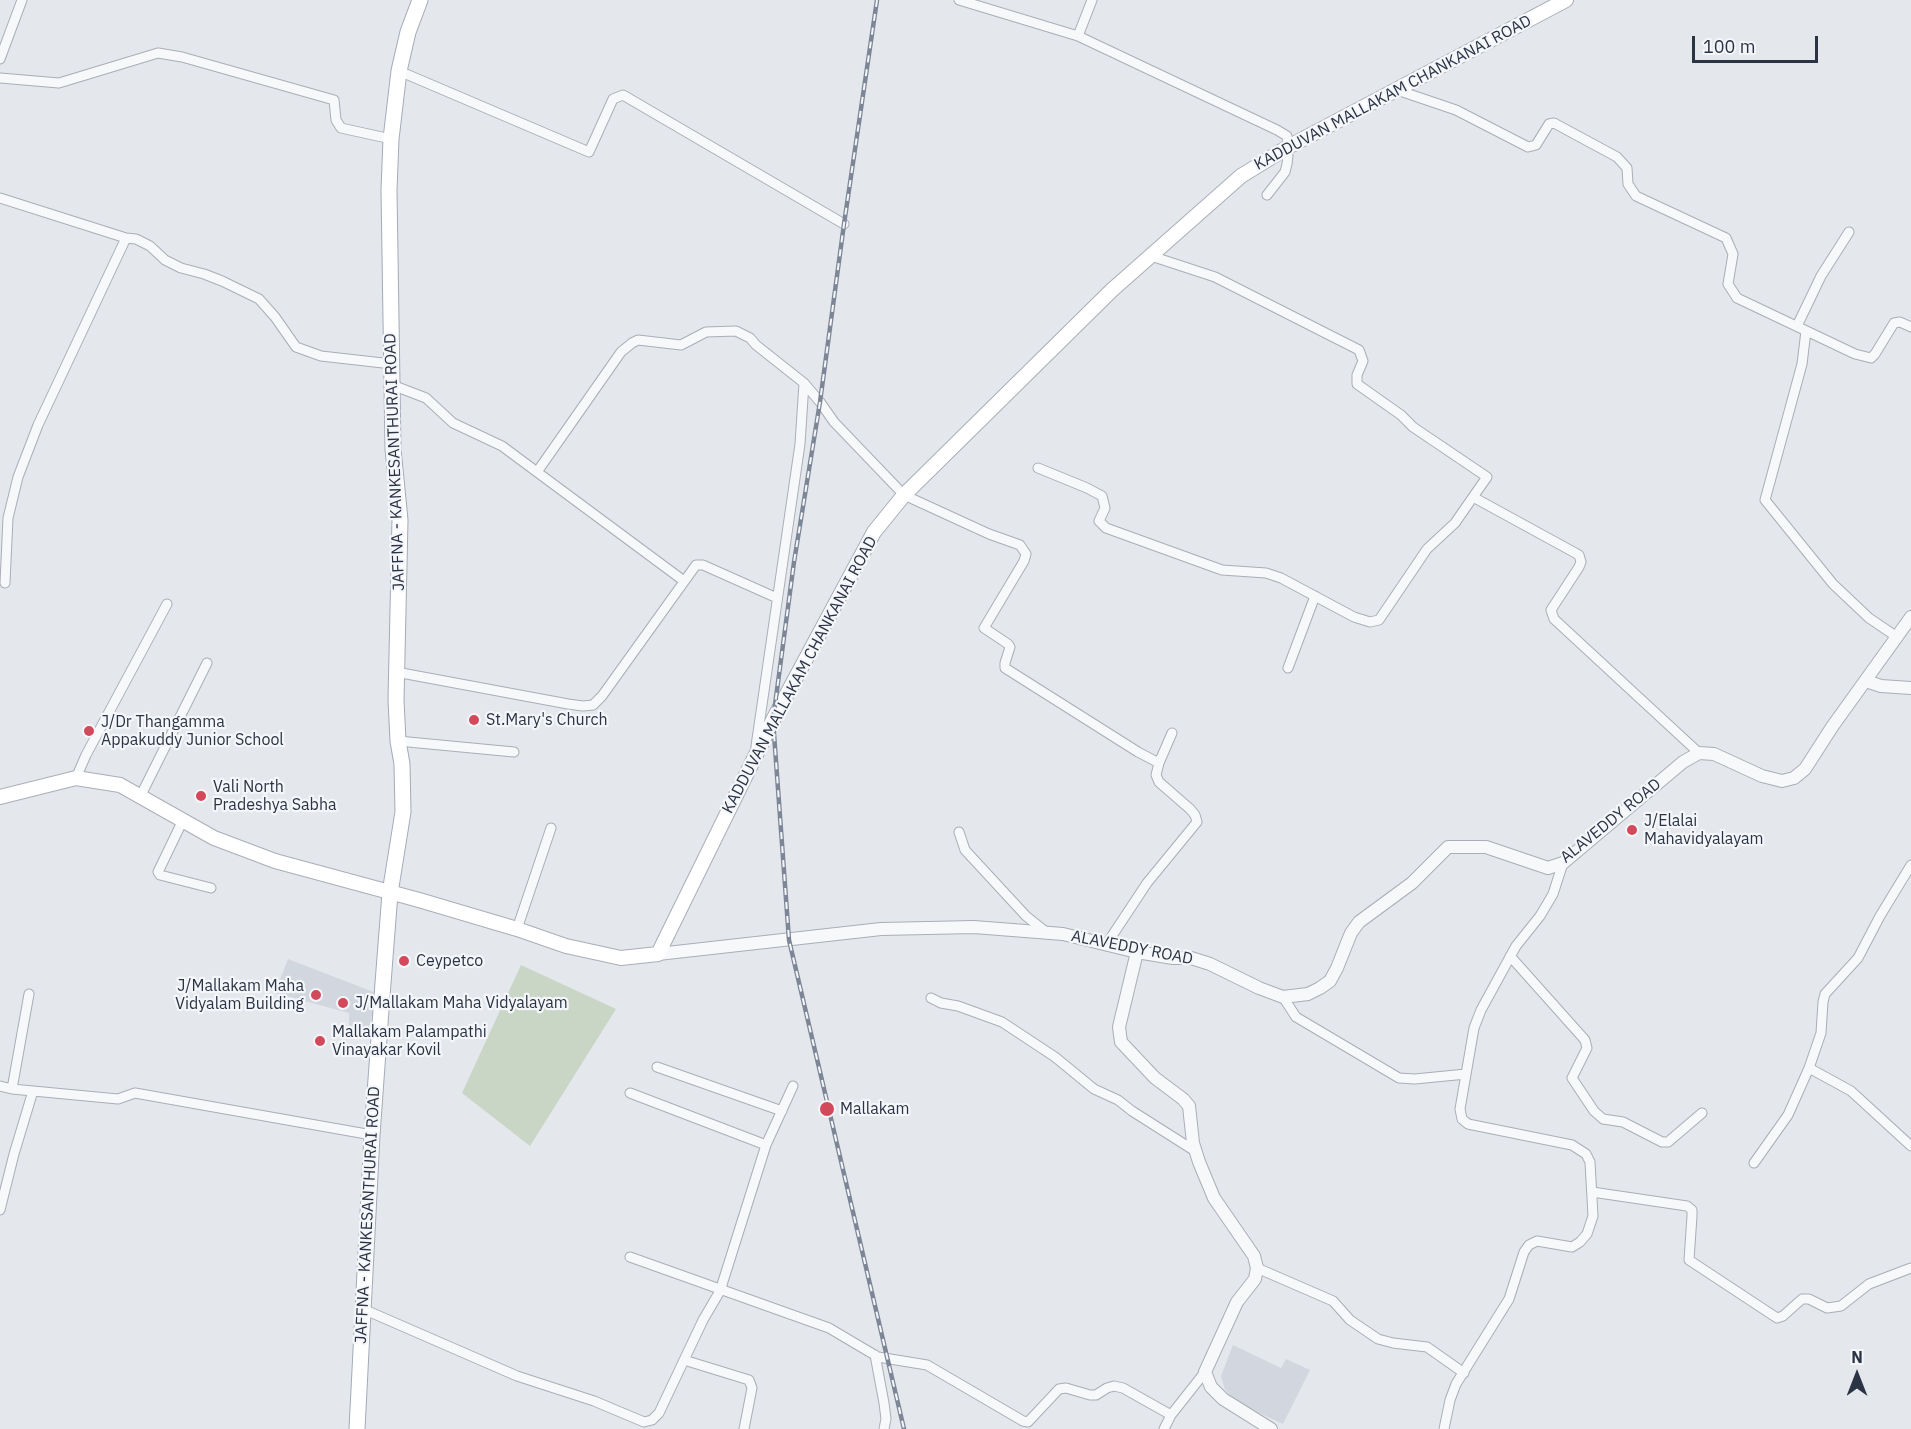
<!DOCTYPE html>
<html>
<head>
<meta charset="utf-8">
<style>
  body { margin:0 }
  #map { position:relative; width:1911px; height:1429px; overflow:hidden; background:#e4e7ec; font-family:"IBM Plex Sans",sans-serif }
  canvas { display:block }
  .north { position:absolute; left:1827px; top:1345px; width:60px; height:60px; -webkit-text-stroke:4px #f4f6f9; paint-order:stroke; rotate:0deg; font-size:16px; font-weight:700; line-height:24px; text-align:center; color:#2b3445 }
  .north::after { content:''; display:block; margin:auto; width:21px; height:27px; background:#2b3445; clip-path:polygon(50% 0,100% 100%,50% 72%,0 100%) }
  .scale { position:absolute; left:1692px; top:36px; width:126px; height:27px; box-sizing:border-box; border:3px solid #2b3445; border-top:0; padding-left:8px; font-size:18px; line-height:21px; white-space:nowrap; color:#2b3445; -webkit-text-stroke:4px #f4f6f9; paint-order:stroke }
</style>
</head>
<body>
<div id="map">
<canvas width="1911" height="1429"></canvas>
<div class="north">N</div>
<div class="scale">100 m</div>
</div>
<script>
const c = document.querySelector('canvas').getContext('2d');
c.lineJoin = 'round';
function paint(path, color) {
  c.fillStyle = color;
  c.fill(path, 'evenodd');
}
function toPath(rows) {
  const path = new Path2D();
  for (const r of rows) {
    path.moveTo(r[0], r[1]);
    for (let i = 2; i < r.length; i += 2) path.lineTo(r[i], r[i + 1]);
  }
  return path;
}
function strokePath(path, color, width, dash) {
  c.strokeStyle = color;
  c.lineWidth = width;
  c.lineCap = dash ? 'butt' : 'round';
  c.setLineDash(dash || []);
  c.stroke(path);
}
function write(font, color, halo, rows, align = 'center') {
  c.font = font + ' "IBM Plex Sans",sans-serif';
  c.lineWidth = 4.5;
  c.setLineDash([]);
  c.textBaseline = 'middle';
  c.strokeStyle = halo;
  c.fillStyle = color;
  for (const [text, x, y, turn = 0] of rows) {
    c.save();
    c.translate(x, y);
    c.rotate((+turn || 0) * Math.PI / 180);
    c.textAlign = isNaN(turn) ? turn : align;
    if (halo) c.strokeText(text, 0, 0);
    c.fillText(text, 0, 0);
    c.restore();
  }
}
paint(toPath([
  [288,959,376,993,368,1035,349,1029,349,1013,275,993],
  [1233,1345,1281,1368,1286,1359,1310,1370,1283,1424,1238,1403,1225,1390,1221,1376]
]), '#d2d6de');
paint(toPath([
  [521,965,616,1009,530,1146,462,1093]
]), '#c9d6c5');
const minor = toPath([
  [959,0,1078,36,1277,130,1287,136,1288,147],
  [1078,36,1092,0],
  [0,59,22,0],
  [399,71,589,152,613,99,623,95,844,224],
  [0,78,59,83,158,53,182,57,334,100,336,120,341,128,391,139],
  [1397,90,1456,110,1528,147,1536,145,1549,124,1554,123,1617,157,1627,168,1628,184,1636,196,1726,238,1733,254,1728,284,1737,298,1855,354,1871,358,1875,354,1894,323,1900,322,1911,327],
  [1267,195,1285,172,1287,164,1288,156,1280,152],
  [0,198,126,238,136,239,150,246,165,260,181,268,204,274,222,281,259,299,275,317,296,347,321,356,392,364],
  [1151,256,1215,277,1359,350,1363,361,1357,375,1357,384,1401,415,1413,427,1487,477,1473,497,1579,555,1581,562,1579,567,1551,610,1554,619,1699,753],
  [1797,326,1821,276,1849,232],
  [1806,331,1802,364,1765,500,1833,584,1869,618,1897,637],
  [392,385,426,398,453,423,502,446,537,472,621,352,632,343,638,340,681,345,706,332,736,331,750,338,756,345,804,383,820,402,834,422,904,495,989,534,1020,545,1026,554,1024,561,984,628,1008,644,1010,647,1005,663,1005,668,1138,752,1159,763],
  [1038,468,1087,488,1102,496,1105,508,1099,521,1106,528,1222,570,1266,573,1281,578,1354,617,1370,622,1379,620,1427,549,1455,523,1473,497],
  [537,472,684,581],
  [5,583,8,518,18,477,38,425,126,238],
  [1288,668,1315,596],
  [396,672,568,704,583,706,593,705,602,696,696,565,703,565,777,598],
  [398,741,514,752],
  [756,746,800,444,804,383],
  [76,778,86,755,167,604],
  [140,797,207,663],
  [183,820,158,872,160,875,211,888],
  [959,832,965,850,1026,916,1046,932],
  [517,929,551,828],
  [1106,945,1147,883,1197,822,1195,815,1190,809,1159,782,1156,775,1159,763,1172,733],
  [1510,956,1585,1040,1587,1048,1572,1078,1594,1111,1603,1119,1623,1122,1662,1142,1668,1142,1702,1113],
  [1283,997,1296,1017,1399,1078,1415,1079,1466,1074],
  [931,998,941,1003,958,1006,1002,1022,1055,1057,1094,1089,1118,1100,1132,1111,1195,1151],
  [657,1067,782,1111],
  [1809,1068,1851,1091,1911,1146],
  [0,1086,12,1089,118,1099,135,1093,372,1135],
  [12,1089,29,994],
  [630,1093,766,1145],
  [1754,1163,1788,1115,1809,1068,1821,1033,1823,1002,1825,994,1858,958,1880,916,1911,865],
  [1592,1192,1687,1206,1692,1210,1692,1216,1689,1260,1777,1318,1783,1316,1802,1299,1809,1299,1827,1308,1841,1306,1869,1284,1911,1268],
  [0,1210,14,1154,33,1091],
  [630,1257,829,1328,878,1357,927,1365,1023,1421,1028,1422,1059,1389,1066,1388,1090,1395,1096,1395,1107,1388,1114,1386,1123,1388,1171,1415],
  [1257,1268,1333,1301,1350,1320,1378,1339,1393,1343,1427,1347,1464,1373],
  [363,1309,517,1376,594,1401,644,1422,652,1420,659,1413,703,1320,720,1291,766,1145,793,1086],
  [875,1355,884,1403,886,1419,884,1429],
  [684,1360,749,1380,752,1388,744,1429],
  [1164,1429,1171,1415,1205,1372],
  [1444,1429,1450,1400,1456,1384,1509,1299,1524,1252,1529,1245,1537,1241,1572,1247,1580,1242,1587,1234,1593,1216,1590,1162,1586,1154,1572,1145,1468,1124,1462,1119,1460,1109,1474,1028,1481,1010,1516,946,1540,916,1553,894,1563,863]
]);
const tertiary = toPath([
  [1866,681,1881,686,1911,688],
  [1137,952,1119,1027,1121,1042,1155,1078,1183,1099,1189,1106,1193,1143,1199,1162,1214,1198,1254,1256,1257,1268,1255,1279,1237,1302,1205,1372,1211,1387,1223,1399,1271,1429],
  [658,954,881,929,974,927,1063,934,1137,952,1173,958,1191,958,1210,964,1259,988,1283,997,1308,994,1320,988,1330,981,1337,968,1351,933,1359,922,1412,883,1448,847,1486,847,1548,868,1563,863,1683,762,1699,753,1714,754,1762,776,1782,781,1794,778,1805,769,1832,727,1911,617]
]);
const secondary = toPath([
  [0,797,76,778,120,785,214,838,275,861,419,900,517,929,566,946,621,958,658,954,773,720,874,532,904,495,1112,290,1241,176,1288,147,1566,0]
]);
const primary = toPath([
  [357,1429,372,1135,382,996,390,893,403,812,402,764,398,741,396,700,400,520,393,449,389,190,391,139,399,71,408,32,420,0]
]);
strokePath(minor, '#a9aeb7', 11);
strokePath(tertiary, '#a9aeb7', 14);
strokePath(secondary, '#a9aeb7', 16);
strokePath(primary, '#a3abb8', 17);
strokePath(minor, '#f7f8fa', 9);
strokePath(tertiary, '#f7f8fa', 12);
strokePath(secondary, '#fff', 14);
strokePath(primary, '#fff', 15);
const rail = toPath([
  [877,0,844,224,820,402,794,562,773,720,789,940,904,1429]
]);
strokePath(rail, '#7d8696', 4.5);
strokePath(rail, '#f4f6f9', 2, [7]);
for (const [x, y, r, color] of [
  [474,720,6,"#d1495b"],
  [89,731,6,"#d1495b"],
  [201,796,6,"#d1495b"],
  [1632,830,6,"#d1495b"],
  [404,961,6,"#d1495b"],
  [316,995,6,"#d1495b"],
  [343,1003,6,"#d1495b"],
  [320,1041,6,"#d1495b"],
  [827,1109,8,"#d1495b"]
]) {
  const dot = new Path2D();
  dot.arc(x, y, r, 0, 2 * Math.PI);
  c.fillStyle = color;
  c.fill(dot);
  strokePath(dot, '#f4f6f9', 2);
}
write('16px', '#2b3445', '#f4f6f9', [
  ["KADDUVAN MALLAKAM CHANKANAI ROAD",1393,93,-28],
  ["JAFFNA - KANKESANTHURAI ROAD",395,462,-92],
  ["KADDUVAN MALLAKAM CHANKANAI ROAD",800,675,-62],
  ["ALAVEDDY ROAD",1611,821,-39],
  ["ALAVEDDY ROAD",1132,948,11],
  ["JAFFNA - KANKESANTHURAI ROAD",368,1215,-87]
]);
write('16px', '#2b3445', '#f4f6f9', [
  ["St.Mary's Church",486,720],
  ["J/Dr Thangamma",101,722],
  ["Appakuddy Junior School",101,740],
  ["Vali North",213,787],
  ["Pradeshya Sabha",213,805],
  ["J/Elalai",1644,821],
  ["Mahavidyalayam",1644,839],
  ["Ceypetco",416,961],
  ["J/Mallakam Maha",304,986,"right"],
  ["Vidyalam Building",304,1004,"right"],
  ["J/Mallakam Maha Vidyalayam",355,1003],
  ["Mallakam Palampathi",332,1032],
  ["Vinayakar Kovil",332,1050],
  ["Mallakam",840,1109]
], 'left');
</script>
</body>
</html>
